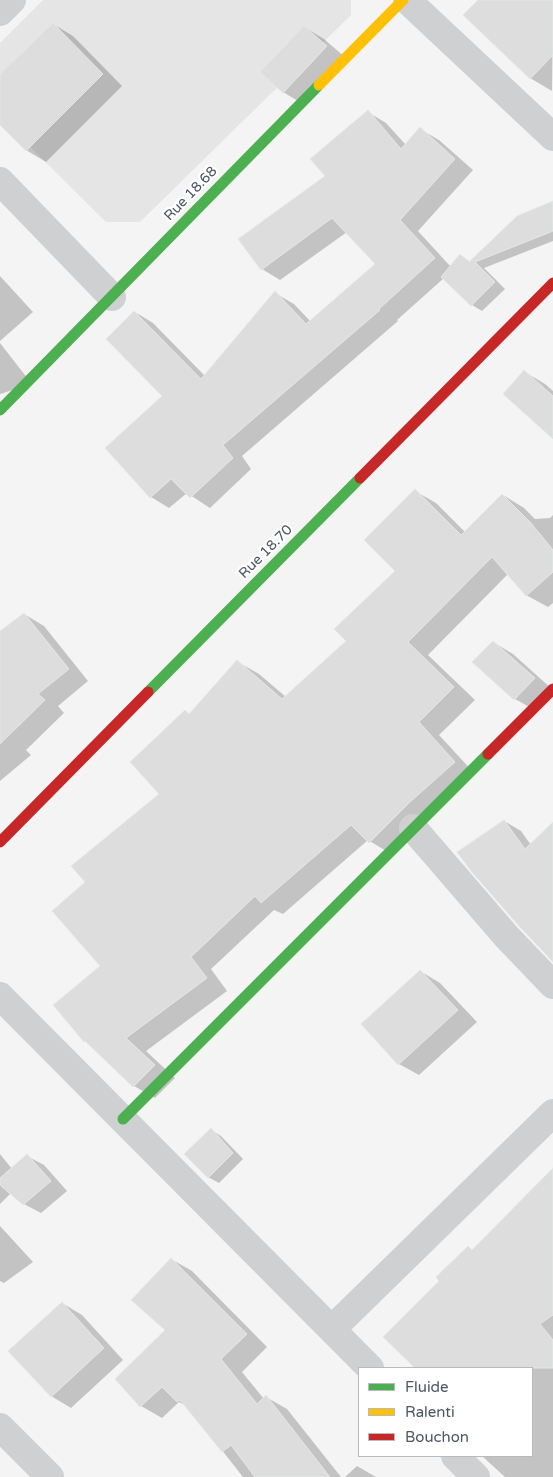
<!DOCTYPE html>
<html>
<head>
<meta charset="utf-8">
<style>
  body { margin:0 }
  #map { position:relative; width:553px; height:1477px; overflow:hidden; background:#f4f4f4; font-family:"Varela Round",sans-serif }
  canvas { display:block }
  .legend { position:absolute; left:358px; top:1367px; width:175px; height:90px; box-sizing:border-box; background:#fff; border:1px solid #b7bbc0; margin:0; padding:6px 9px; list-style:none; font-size:15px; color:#4a5661 }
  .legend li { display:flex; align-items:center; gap:10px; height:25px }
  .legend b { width:25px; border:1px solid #b7bbc0 }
</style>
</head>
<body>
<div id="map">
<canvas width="553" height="1477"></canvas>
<ul class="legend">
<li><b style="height:6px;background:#4caf50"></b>Fluide</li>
<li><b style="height:6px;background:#ffc107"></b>Ralenti</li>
<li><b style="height:6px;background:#c62828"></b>Bouchon</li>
</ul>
</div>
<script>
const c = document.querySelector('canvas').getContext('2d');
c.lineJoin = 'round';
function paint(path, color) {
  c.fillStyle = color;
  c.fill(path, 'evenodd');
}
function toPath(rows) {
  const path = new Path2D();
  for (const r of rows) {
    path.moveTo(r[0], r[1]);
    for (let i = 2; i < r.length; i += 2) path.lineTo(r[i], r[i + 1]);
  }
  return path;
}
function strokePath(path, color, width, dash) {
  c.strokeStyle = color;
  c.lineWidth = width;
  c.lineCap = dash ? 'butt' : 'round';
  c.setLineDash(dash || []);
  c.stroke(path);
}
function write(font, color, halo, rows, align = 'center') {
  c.font = font + ' "Varela Round",sans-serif';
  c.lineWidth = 4.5;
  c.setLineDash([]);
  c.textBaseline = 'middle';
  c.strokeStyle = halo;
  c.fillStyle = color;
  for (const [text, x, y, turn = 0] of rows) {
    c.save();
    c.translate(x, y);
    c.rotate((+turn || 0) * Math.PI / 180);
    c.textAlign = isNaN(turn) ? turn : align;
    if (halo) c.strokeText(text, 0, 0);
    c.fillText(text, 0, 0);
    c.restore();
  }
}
paint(toPath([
  [43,0,351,0,351,15,140,222,106,222,0,117,0,43]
]), '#e6e5e6');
paint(toPath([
  [480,0,553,0,552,91,530,78],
  [53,24,73,36,122,86,46,162,26,150,0,123,0,76],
  [304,27,324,39,346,58,303,104,283,92],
  [368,112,386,123,406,145,420,129,439,140,473,170,418,231,451,267,461,256,471,262,553,202,553,241,484,268,505,289,482,311,472,305,444,278,397,320,398,321,242,456,251,469,210,508,187,493,169,508,151,497,164,396,135,312,153,323,205,376,275,293,294,304,311,322,377,264,347,232,280,280,262,269,327,176],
  [0,276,33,312,0,341],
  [0,343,32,384,0,394],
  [525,372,545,384,553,391,553,435],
  [415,491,436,503,465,532,503,495,524,508,535,519,550,518,553,515,553,603,548,607,526,595,508,574,428,655,475,700,439,735,475,774,391,854,368,840,283,914,274,910,211,969,227,991,146,1051,175,1078,155,1098,134,1086,91,1044,85,1041,55,1006,101,966,87,882,161,794,185,711,191,715,238,662,259,674,286,697,347,641,397,571],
  [24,614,44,626,88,681,58,706,64,713,26,750,31,755,0,781,0,633],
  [493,642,513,654,553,690,535,710,515,699,474,662],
  [504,821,521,831,531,845,553,824,553,958],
  [420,971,440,983,477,1022,419,1075,399,1064],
  [211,1130,221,1136,243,1159,219,1183,208,1177],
  [0,1154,12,1169,27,1156,44,1165,67,1191,41,1213,24,1204,11,1193,0,1204],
  [553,1189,553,1477,505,1477,482,1456,532,1456,532,1368,420,1368,388,1334,441,1281,469,1248,473,1250],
  [0,1226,33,1262,4,1283,0,1281],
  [171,1259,192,1271,267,1347,242,1372,264,1399,266,1397,287,1409,341,1477,243,1477,188,1407,179,1402,162,1418,141,1406,167,1330],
  [62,1303,82,1315,123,1360,71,1408,51,1396],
  [357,1466,376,1477,345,1477]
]), '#0003');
const building = toPath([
  [478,0,553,0,553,55,530,79,463,15,478,0],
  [53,23,103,74,26,151,0,125,0,74,53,23],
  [304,26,327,46,283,93,260,72,304,26],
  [368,110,401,149,420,127,455,159,400,220,435,258,379,309,380,310,223,445,233,458,190,498,171,479,150,498,105,448,162,396,106,339,134,311,201,379,275,291,306,324,375,264,332,218,261,270,238,239,325,176,310,159,368,110],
  [553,201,553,231,475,262,495,282,471,306,441,277,460,254,469,262,517,216,553,201],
  [524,370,553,396,553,439,503,394,524,370],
  [415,489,461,535,502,494,531,523,553,550,553,572,526,596,492,557,408,642,454,687,419,722,455,762,410,802,369,843,351,825,261,903,255,896,191,957,207,978,126,1038,155,1065,133,1087,85,1041,84,1042,53,1005,100,966,52,911,85,882,71,866,159,794,130,762,185,710,189,714,237,660,282,699,346,641,334,629,395,571,364,540,415,489],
  [24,613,69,669,38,694,45,700,0,744,0,631,24,613],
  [493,641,535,678,514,700,472,662,493,641],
  [504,820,525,849,553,822,553,962,519,926,471,871,457,852,504,820],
  [420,970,458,1010,398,1065,361,1024,420,970],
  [211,1128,233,1153,208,1178,184,1154,211,1128],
  [27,1154,51,1181,23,1205,0,1185,0,1178,27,1154],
  [553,1168,553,1315,540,1324,553,1340,553,1368,415,1368,383,1337,439,1281,436,1277,468,1246,472,1250,553,1168],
  [171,1258,247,1334,221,1359,257,1404,266,1395,330,1477,255,1477,231,1445,222,1452,180,1400,177,1402,162,1387,140,1407,115,1379,165,1330,131,1300,171,1258],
  [62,1302,104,1348,51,1397,8,1351,62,1302]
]);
paint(building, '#ddddde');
strokePath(building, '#e5e6e7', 1);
strokePath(toPath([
  [407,0,553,137],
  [0,12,12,0],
  [0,181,112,297],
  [413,828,507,937,553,985],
  [0,996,370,1368],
  [332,1329,553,1113],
  [0,1427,50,1477],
  [455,1456,476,1477]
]), '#ced0d2', 28);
strokePath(toPath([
  [0,410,319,85],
  [148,692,360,478],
  [123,1119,488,754]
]), '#4caf50', 11);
strokePath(toPath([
  [319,85,403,0]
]), '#ffc107', 11);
strokePath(toPath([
  [360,478,553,283],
  [488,754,553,689],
  [0,842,148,692]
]), '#c62828', 11);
write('14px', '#4a5661', '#fff', [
  ["Rue 18.68",191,194,-46],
  ["Rue 18.70",266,552,-45]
]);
</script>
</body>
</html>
